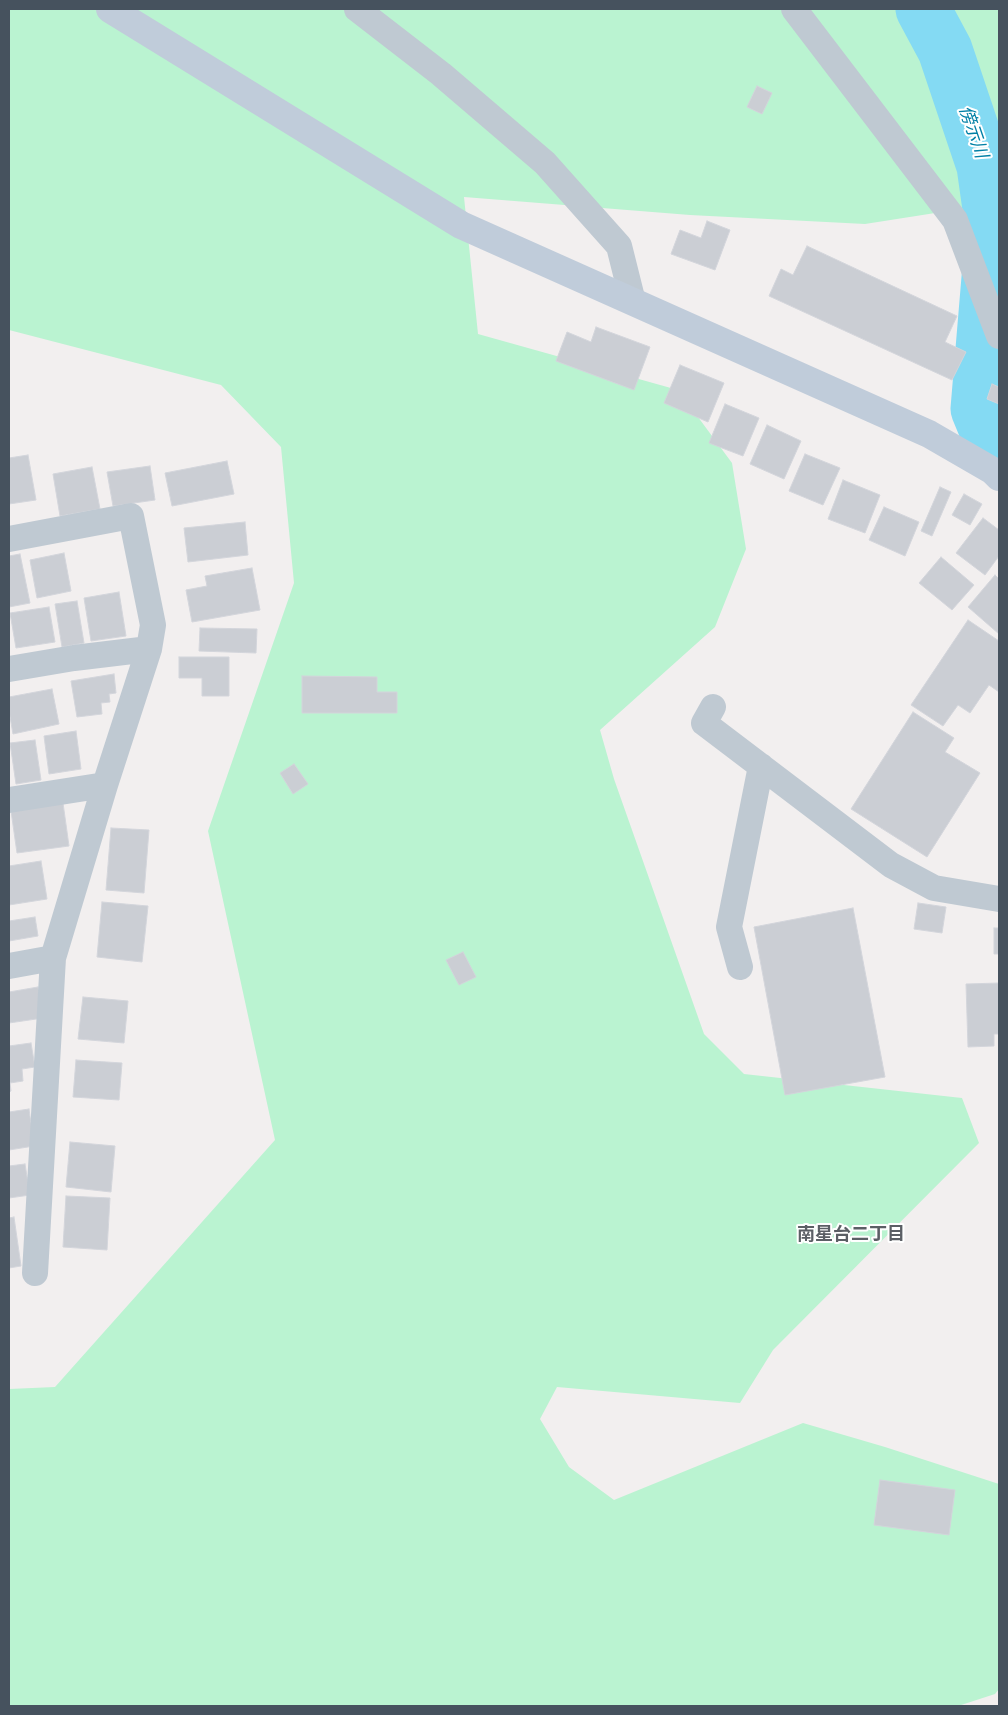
<!DOCTYPE html>
<html>
<head>
<meta charset="utf-8">
<style>
  body { margin:0 }
  #map { position:relative; width:1008px; height:1715px; overflow:hidden; background:#f2efef; font-family:"PT Sans",sans-serif }
  canvas { display:block }
  .frame { position:absolute; inset:0; border:10px solid #46525e; pointer-events:none }
</style>
</head>
<body>
<div id="map">
<canvas width="1008" height="1715"></canvas>
<div class="frame"></div>
</div>
<script>
const c = document.querySelector('canvas').getContext('2d');
c.lineJoin = 'round';
function paint(path, color) {
  c.fillStyle = color;
  c.fill(path, 'evenodd');
}
function toPath(rows) {
  const path = new Path2D();
  for (const r of rows) {
    path.moveTo(r[0], r[1]);
    for (let i = 2; i < r.length; i += 2) path.lineTo(r[i], r[i + 1]);
  }
  return path;
}
function strokePath(path, color, width, dash) {
  c.strokeStyle = color;
  c.lineWidth = width;
  c.lineCap = dash ? 'butt' : 'round';
  c.setLineDash(dash || []);
  c.stroke(path);
}
function write(font, color, halo, rows, align = 'center') {
  c.font = font + ' "PT Sans","Noto Sans JP",sans-serif';
  c.lineWidth = 4;
  c.setLineDash([]);
  c.textBaseline = 'middle';
  c.strokeStyle = halo;
  c.fillStyle = color;
  for (const [text, x, y, turn = 0] of rows) {
    c.save();
    c.translate(x, y);
    c.rotate((+turn || 0) * Math.PI / 180);
    c.textAlign = isNaN(turn) ? turn : align;
    if (halo) c.strokeText(text, 0, 0);
    c.fillText(text, 0, 0);
    c.restore();
  }
}
paint(toPath([
  [9,9,999,9,999,203,865,224,690,215,464,197,478,334,678,390,732,463,746,549,715,627,600,730,614,779,704,1034,744,1074,962,1098,979,1143,773,1350,740,1403,557,1387,540,1419,569,1467,614,1500,803,1423,885,1447,999,1484,999,1689,995,1694,958,1706,9,1706,9,1389,55,1387,275,1140,208,831,294,583,281,447,221,385,9,330]
]), '#baf3d1');
strokePath(toPath([
  [923,9,945,50,984,166,993,230,978,409,985,426,999,433]
]), '#84daf3', 55);
const building = toPath([
  [757,86,772,93,762,114,747,107,757,86],
  [707,221,730,230,715,270,671,254,680,230,701,238,707,221],
  [807,246,957,316,945,342,966,352,952,380,769,296,781,269,793,275,807,246],
  [596,327,650,347,634,390,556,361,567,332,591,342,596,327],
  [680,365,724,383,708,422,664,403,680,365],
  [992,384,999,387,999,404,987,399,992,384],
  [725,404,759,418,743,456,709,443,725,404],
  [767,425,801,441,784,479,750,464,767,425],
  [805,454,840,468,823,505,789,491,805,454],
  [28,455,36,500,9,504,9,458,28,455],
  [227,461,234,494,172,506,165,473,227,461],
  [150,466,155,500,113,506,107,472,150,466],
  [92,467,100,509,60,516,53,474,92,467],
  [843,480,880,495,865,533,828,519,843,480],
  [940,487,951,492,932,536,921,531,940,487],
  [964,494,982,504,970,525,952,515,964,494],
  [884,507,919,522,905,556,869,540,884,507],
  [983,518,999,530,999,556,985,575,956,553,983,518],
  [245,522,248,555,188,562,184,528,245,522],
  [64,553,71,591,37,598,30,560,64,553],
  [20,554,30,603,9,607,9,556,20,554],
  [941,557,974,585,952,610,919,583,941,557],
  [252,568,260,610,192,622,186,590,207,586,205,576,252,568],
  [995,575,999,579,999,634,968,607,995,575],
  [119,592,126,636,91,641,84,598,119,592],
  [77,601,84,643,62,647,55,604,77,601],
  [49,607,55,642,16,648,10,613,49,607],
  [968,620,999,641,999,692,989,685,970,713,958,705,943,726,911,705,968,620],
  [200,628,257,629,256,653,199,651,200,628],
  [179,657,229,657,229,696,202,696,202,678,179,678,179,657],
  [114,674,116,693,109,694,110,702,101,703,102,714,77,717,71,681,114,674],
  [302,676,377,677,377,692,397,692,397,713,302,713,302,676],
  [52,689,59,724,13,734,9,711,9,697,52,689],
  [913,712,954,738,945,752,980,773,927,857,851,809,913,712],
  [76,731,81,769,49,774,44,736,76,731],
  [35,740,41,780,16,784,10,743,35,740],
  [294,764,308,784,293,794,280,773,294,764],
  [63,803,69,846,17,853,11,811,63,803],
  [111,828,149,830,144,893,106,890,111,828],
  [41,861,47,899,9,905,9,866,41,861],
  [102,902,148,906,142,962,97,957,102,902],
  [918,903,946,907,942,933,914,929,918,903],
  [853,908,885,1077,785,1095,754,927,853,908],
  [35,917,38,936,9,941,9,921,35,917],
  [994,928,999,928,999,954,994,954,994,928],
  [463,952,476,977,459,985,446,960,463,952],
  [999,983,999,1034,994,1034,994,1046,968,1047,966,984,999,983],
  [38,987,43,1018,9,1023,9,992,38,987],
  [83,997,128,1001,124,1043,78,1039,83,997],
  [31,1043,35,1067,22,1069,23,1081,10,1083,11,1091,9,1092,9,1046,31,1043],
  [76,1060,122,1063,119,1100,73,1097,76,1060],
  [29,1109,34,1146,9,1150,9,1112,29,1109],
  [70,1142,115,1146,111,1192,66,1187,70,1142],
  [25,1164,30,1195,9,1198,9,1166,25,1164],
  [66,1196,110,1198,107,1250,63,1247,66,1196],
  [14,1217,21,1266,9,1268,9,1218,14,1217],
  [880,1480,955,1490,949,1535,874,1525,880,1480]
]);
paint(building, '#cbced4');
strokePath(building, '#d3d5db', 1);
strokePath(toPath([
  [357,9,441,74,545,163,619,246,633,302],
  [794,9,955,220,999,336],
  [9,539,131,516,153,625,149,649,105,785,53,958,35,1273],
  [9,669,74,658,149,649],
  [713,707,704,723,891,865,934,888,999,899],
  [9,800,105,785],
  [9,966,53,958],
  [740,967,729,927,761,766]
]), '#bfc9d2', 26);
strokePath(toPath([
  [110,9,461,225,929,434,993,471,999,477]
]), '#c0ccda', 28);
write('italic 18px', '#0280a6', '#fff', [
  ["傍示川",973,132,71]
]);
write('bold 18px', '#5b5f65', '#fff', [
  ["南星台二丁目",851,1235]
]);
</script>
</body>
</html>
